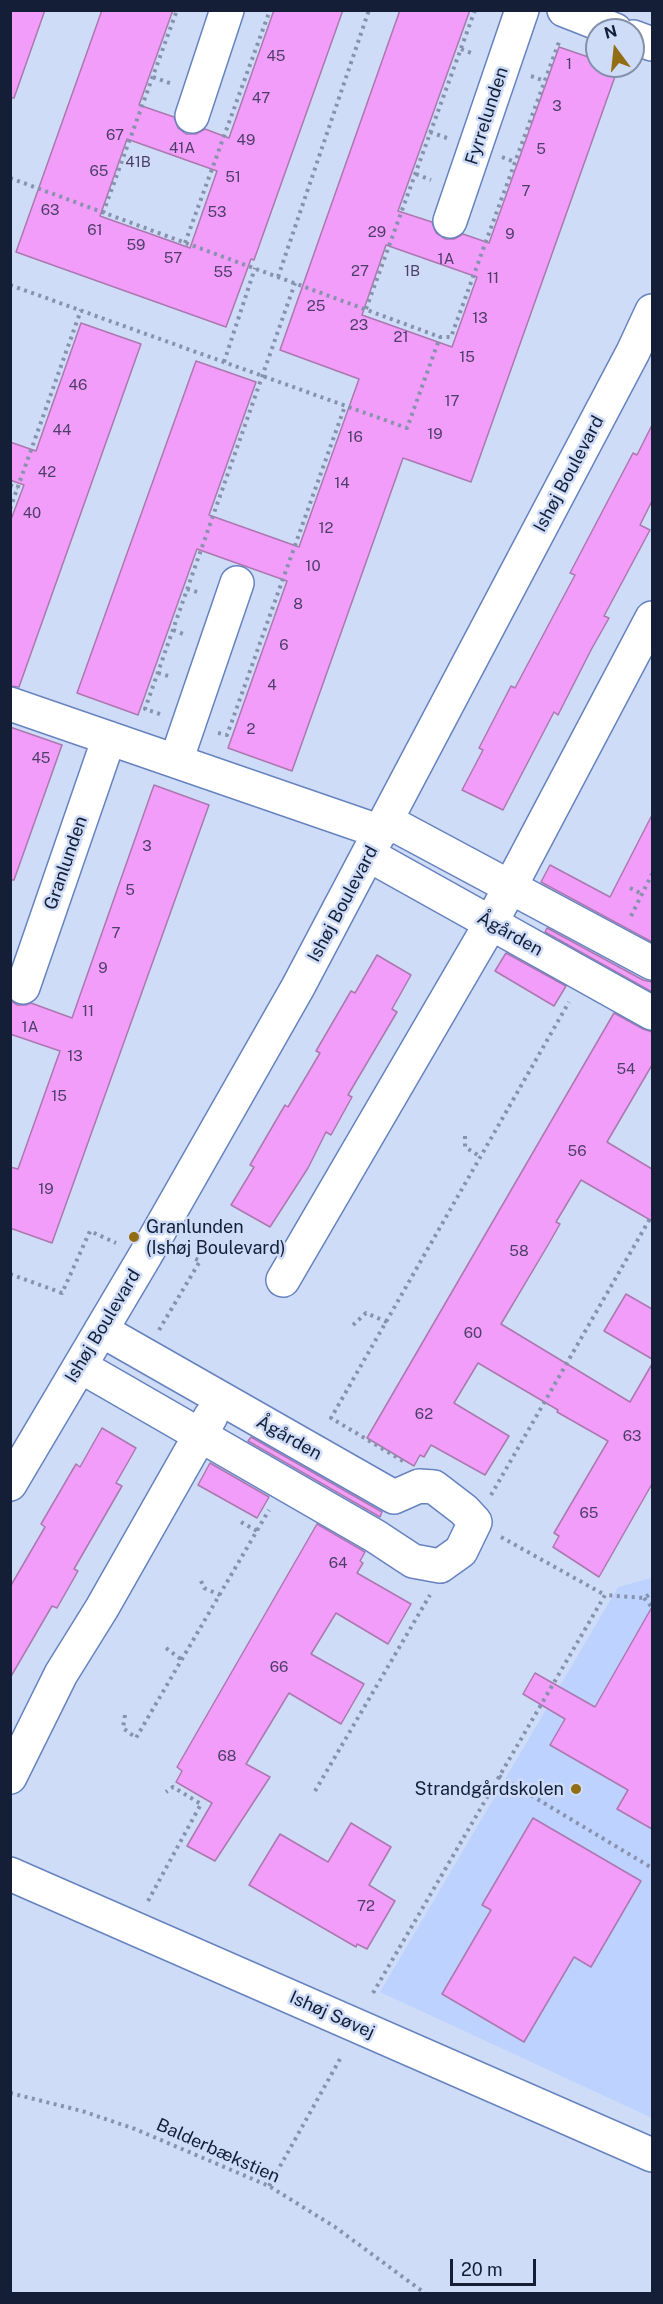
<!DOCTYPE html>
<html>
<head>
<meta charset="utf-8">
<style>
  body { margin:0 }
  #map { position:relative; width:663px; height:2304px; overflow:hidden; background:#cfdcf7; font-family:"Public Sans",sans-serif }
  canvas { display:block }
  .frame { position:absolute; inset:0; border:12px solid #141f37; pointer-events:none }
  .north { position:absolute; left:585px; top:18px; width:60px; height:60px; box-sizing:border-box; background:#cfdcf7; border:2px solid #8490aa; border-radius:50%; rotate:345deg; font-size:16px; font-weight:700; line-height:24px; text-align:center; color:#141f37 }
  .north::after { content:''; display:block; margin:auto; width:21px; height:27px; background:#916d13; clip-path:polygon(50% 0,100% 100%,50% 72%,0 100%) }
  .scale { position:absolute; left:450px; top:2259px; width:86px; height:27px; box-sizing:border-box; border:3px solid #141f37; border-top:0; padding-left:8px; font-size:18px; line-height:21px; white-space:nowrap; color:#141f37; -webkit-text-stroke:4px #cfdcf7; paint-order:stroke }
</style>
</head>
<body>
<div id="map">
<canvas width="663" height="2304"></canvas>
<div class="frame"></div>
<div class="north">N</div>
<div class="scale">20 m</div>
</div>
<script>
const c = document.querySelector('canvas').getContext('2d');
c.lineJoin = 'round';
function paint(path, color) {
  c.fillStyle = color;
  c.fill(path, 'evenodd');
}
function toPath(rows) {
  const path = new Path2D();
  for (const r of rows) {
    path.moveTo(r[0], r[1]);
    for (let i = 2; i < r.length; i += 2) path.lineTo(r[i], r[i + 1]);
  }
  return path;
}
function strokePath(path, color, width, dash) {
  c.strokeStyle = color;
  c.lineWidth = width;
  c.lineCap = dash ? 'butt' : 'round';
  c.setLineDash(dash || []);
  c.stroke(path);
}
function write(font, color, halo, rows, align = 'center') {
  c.font = font + ' "Public Sans",sans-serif';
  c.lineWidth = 5;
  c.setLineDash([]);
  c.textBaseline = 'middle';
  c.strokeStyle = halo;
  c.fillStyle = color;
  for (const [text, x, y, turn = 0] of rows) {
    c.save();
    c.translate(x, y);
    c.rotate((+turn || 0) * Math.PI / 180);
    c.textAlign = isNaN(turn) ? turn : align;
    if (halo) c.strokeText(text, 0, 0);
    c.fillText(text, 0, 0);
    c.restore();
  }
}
paint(toPath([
  [652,1578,652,2118,380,1992,618,1587]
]), '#bdd2fe');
const building = toPath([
  [10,10,45,10,14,98,10,98,10,10],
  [102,10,173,10,139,105,174,117,178,128,186,134,196,134,205,129,229,138,274,10,343,10,254,260,251,259,226,327,16,252,102,10],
  [127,139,217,171,190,248,100,216,127,139],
  [400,10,470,10,398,211,432,222,436,233,445,239,454,239,463,234,489,243,559,47,597,60,597,66,618,68,471,482,403,458,292,771,228,748,287,581,197,549,138,715,77,693,196,361,256,382,209,515,299,547,359,379,280,350,400,10],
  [386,245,477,277,452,347,362,315,386,245],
  [81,323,141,344,19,687,10,686,10,522,24,485,10,480,10,442,36,451,81,323],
  [652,425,652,501,640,525,650,530,604,616,609,618,591,650,558,715,554,712,503,810,462,790,483,750,479,748,511,686,515,688,575,575,570,573,633,453,637,455,652,425],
  [10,727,62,745,14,880,10,880,10,727],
  [154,785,209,805,52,1243,10,1228,10,1167,18,1169,60,1051,10,1034,10,1000,17,1005,26,1005,31,1003,72,1018,154,785],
  [652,815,652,942,541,882,550,865,610,897,652,815],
  [547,928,643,980,652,982,652,992,545,932,547,928],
  [506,953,566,986,554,1006,495,971,506,953],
  [377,955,411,975,392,1009,397,1012,348,1095,352,1097,331,1135,326,1132,308,1168,270,1227,231,1205,254,1167,250,1165,285,1105,288,1107,320,1053,316,1051,351,991,355,993,377,955],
  [614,1013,643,1029,652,1032,652,1065,607,1142,652,1169,652,1221,581,1180,556,1222,560,1224,548,1245,501,1324,630,1402,652,1364,652,1484,599,1577,553,1547,559,1536,554,1533,608,1441,557,1412,558,1410,478,1363,454,1403,509,1436,485,1475,431,1445,424,1457,420,1455,414,1466,367,1438,614,1013],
  [626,1294,652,1309,652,1359,604,1331,626,1294],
  [102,1428,136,1448,116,1483,122,1486,74,1569,78,1571,57,1608,52,1606,10,1678,10,1587,45,1527,41,1524,76,1464,80,1467,102,1428],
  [251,1437,382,1512,380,1517,248,1441,251,1437],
  [210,1463,269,1497,257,1518,198,1485,210,1463],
  [317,1524,365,1552,360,1561,363,1563,357,1573,411,1604,388,1644,336,1613,311,1654,364,1684,341,1724,289,1693,246,1764,270,1777,215,1861,187,1846,212,1803,176,1782,182,1771,177,1767,317,1524],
  [652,1607,652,1829,617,1809,628,1790,550,1745,565,1719,523,1694,535,1673,595,1707,652,1607],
  [533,1818,641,1881,591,1967,574,1957,524,2042,442,1994,491,1910,482,1905,533,1818],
  [351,1823,391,1847,369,1885,395,1901,367,1949,357,1944,356,1947,249,1885,280,1834,328,1862,351,1823]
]);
paint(building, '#f29df9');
strokePath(building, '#ab78af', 1.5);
const minor = toPath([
  [564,10,615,30],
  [633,37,652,44],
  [192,116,227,10],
  [450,221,522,10],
  [10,704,381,832],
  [176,761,237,583],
  [387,821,652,963],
  [369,855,652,1013],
  [23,987,109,738],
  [283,1280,491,923,652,618],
  [80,1366,375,1536,413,1561,440,1566,461,1551,475,1522,464,1510,434,1487,419,1486,394,1497,101,1330],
  [10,1484,145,1256,298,987,633,352,652,311],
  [10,1777,61,1674,102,1608,211,1416],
  [10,1874,652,2155]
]);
strokePath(minor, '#6683c0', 36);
strokePath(toPath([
  [461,49,474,54],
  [531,76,545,81],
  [153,77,172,84],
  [430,132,447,138],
  [502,157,515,162],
  [416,174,431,180],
  [10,178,440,337,451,337,559,42],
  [103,213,177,10],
  [185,243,270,10],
  [278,277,369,10],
  [10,285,407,428,440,337],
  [366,309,475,10],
  [224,362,255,268],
  [10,485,18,488],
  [10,509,81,310],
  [187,589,201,593],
  [173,630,186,635],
  [158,673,172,677],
  [160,714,145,709,295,283],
  [218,733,227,735,345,406],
  [630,888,642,894],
  [631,916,652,874],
  [465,1136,465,1147,481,1157],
  [10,1274,62,1293,90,1231,116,1243],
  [353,1325,366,1313,387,1322],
  [159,1330,200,1261,182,1252],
  [403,1461,331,1418,569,1002],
  [491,1495,652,1215],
  [241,1522,257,1531],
  [501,1537,605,1595],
  [201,1581,204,1588,220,1595],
  [644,1598,652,1607],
  [166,1648,182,1660],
  [125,1715,123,1728,136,1738,269,1510],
  [499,1776,652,1868],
  [315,1791,430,1595],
  [148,1901,201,1804,173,1787,166,1792],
  [373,1993,605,1595,644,1598,652,1593],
  [10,2093,82,2111,135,2129,269,2186,335,2227,426,2294],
  [269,2186,340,2059]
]), '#8793ad', 4, [3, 4.5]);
strokePath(minor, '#fff', 33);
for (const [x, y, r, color] of [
  [134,1237,6,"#916d13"],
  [576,1789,6,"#916d13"]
]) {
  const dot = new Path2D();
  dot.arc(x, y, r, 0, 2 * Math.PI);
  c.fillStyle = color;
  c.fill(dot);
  strokePath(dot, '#cfdcf7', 2);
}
write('15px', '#4c3e68', null, [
  ["45",276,56],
  ["1",569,64],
  ["47",261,98],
  ["3",557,106],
  ["67",115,135],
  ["49",246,140],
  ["41A",182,148],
  ["5",541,149],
  ["41B",138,162],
  ["65",99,171],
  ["51",233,177],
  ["7",526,191],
  ["63",50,210],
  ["53",217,212],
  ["61",95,230],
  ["29",377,232],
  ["9",510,234],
  ["59",136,245],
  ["57",173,258],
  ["1A",446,259],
  ["27",360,271],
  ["1B",412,271],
  ["55",223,272],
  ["11",493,278],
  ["25",316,306],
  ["13",480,318],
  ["23",359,325],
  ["21",401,337],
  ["15",467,357],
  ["46",78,385],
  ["17",452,401],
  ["44",62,430],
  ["19",435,434],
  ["16",355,437],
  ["42",47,472],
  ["14",342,483],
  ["40",32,513],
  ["12",326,528],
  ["10",313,566],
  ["8",298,604],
  ["6",284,645],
  ["4",272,685],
  ["2",251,729],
  ["45",41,758],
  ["3",147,846],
  ["5",130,890],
  ["7",116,933],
  ["9",103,968],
  ["11",88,1011],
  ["1A",30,1027],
  ["13",75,1056],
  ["54",626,1069],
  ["15",59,1096],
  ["56",577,1151],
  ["19",46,1189],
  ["58",519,1251],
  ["60",473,1333],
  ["62",424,1414],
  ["63",632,1436],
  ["65",589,1513],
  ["64",338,1563],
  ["66",279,1667],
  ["68",227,1756],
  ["72",366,1906]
]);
write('18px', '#141f37', '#cfdcf7', [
  ["Fyrrelunden",487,116,-72],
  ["Ishøj Boulevard",569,474,-62],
  ["Granlunden",66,863,-71],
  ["Ishøj Boulevard",343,904,-62],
  ["Ågården",510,934,29],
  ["Ishøj Boulevard",103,1326,-59],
  ["Ågården",289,1438,29],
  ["Ishøj Søvej",332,2015,24],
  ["Balderbækstien",218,2151,24]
]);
write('18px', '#141f37', '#cfdcf7', [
  ["Granlunden",146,1227],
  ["(Ishøj Boulevard)",146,1248],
  ["Strandgårdskolen",564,1789,"right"]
], 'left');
</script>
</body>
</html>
